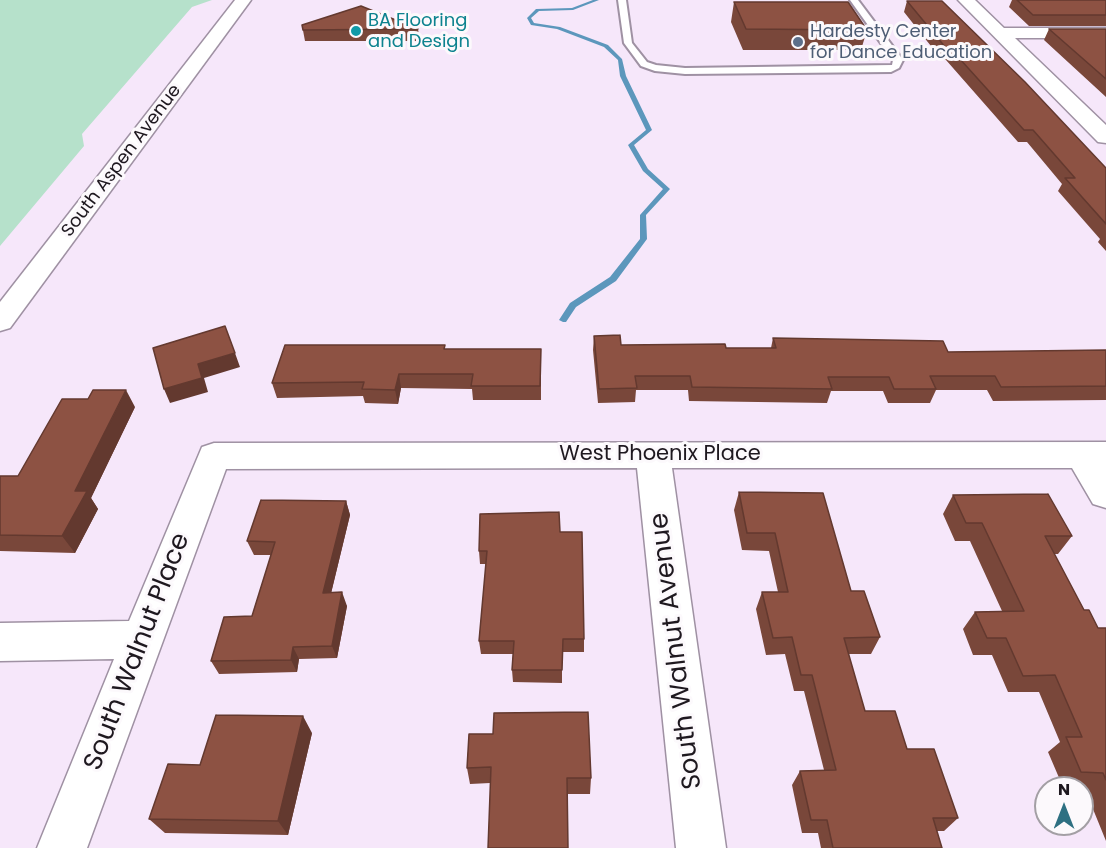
<!DOCTYPE html>
<html>
<head>
<meta charset="utf-8">
<style>
  body { margin:0 }
  #map { position:relative; width:1106px; height:848px; overflow:hidden; background:#f6e7fa; font-family:Poppins,sans-serif }
  canvas { display:block }
  .north { position:absolute; left:1034px; top:776px; width:60px; height:60px; box-sizing:border-box; background:#fcf9fc; border:2px solid #a39fa4; border-radius:50%; rotate:0deg; font-size:16px; font-weight:700; line-height:24px; text-align:center; color:#1e181f }
  .north::after { content:''; display:block; margin:auto; width:21px; height:27px; background:#2e7082; clip-path:polygon(50% 0,100% 100%,50% 72%,0 100%) }
</style>
</head>
<body>
<div id="map">
<canvas width="1106" height="848"></canvas>
<div class="north">N</div>
</div>
<script>
const c = document.querySelector('canvas').getContext('2d');
c.lineJoin = 'round';
function paint(path, color) {
  c.fillStyle = color;
  c.fill(path, 'evenodd');
}
function toPath(rows) {
  const path = new Path2D();
  for (const r of rows) {
    path.moveTo(r[0], r[1]);
    for (let i = 2; i < r.length; i += 2) path.lineTo(r[i], r[i + 1]);
  }
  return path;
}
function strokePath(path, color, width, dash) {
  c.strokeStyle = color;
  c.lineWidth = width;
  c.lineCap = dash ? 'butt' : 'round';
  c.setLineDash(dash || []);
  c.stroke(path);
}
function write(font, color, halo, rows, align = 'center') {
  c.font = font + ' Poppins,sans-serif';
  c.lineWidth = 6;
  c.setLineDash([]);
  c.textBaseline = 'middle';
  c.strokeStyle = halo;
  c.fillStyle = color;
  for (const [text, x, y, turn = 0] of rows) {
    c.save();
    c.translate(x, y);
    c.rotate((+turn || 0) * Math.PI / 180);
    c.textAlign = isNaN(turn) ? turn : align;
    if (halo) c.strokeText(text, 0, 0);
    c.fillText(text, 0, 0);
    c.restore();
  }
}
paint(toPath([
  [0,0,212,0,192,7,82,134,84,146,0,246]
]), '#b6e1cb');
paint(toPath([
  [593,0,599,0,573,10,539,11,531,18,534,23,560,27,608,45,622,59,626,76,652,130,634,145,648,169,670,189,646,215,647,239,616,281,576,307,566,322,563,322,559,320,570,303,610,277,640,239,640,215,663,189,643,171,628,145,646,130,620,76,618,60,604,47,557,29,531,25,527,18,536,9,572,8,593,0]
]), '#5c97bc');
const lane = toPath([
  [618,0,626,0,632,43,647,62,656,65,685,68,892,65,893,60,850,0,858,0,903,60,899,68,891,72,685,74,655,71,641,66,624,43,618,0]
]);
const street = toPath([
  [958,0,975,0,1004,28,1106,28,1106,38,1015,38,1106,125,1106,143,1098,142,958,0],
  [1106,442,1106,508,1093,504,1072,468,672,468,726,848,676,848,637,468,226,469,87,848,37,848,114,659,0,661,0,623,129,621,202,447,214,443,1106,442]
]);
const primary = toPath([
  [235,0,251,0,10,328,0,331,0,302,235,0]
]);
strokePath(lane, '#9f91a3', 4);
strokePath(street, '#9f91a3', 3);
strokePath(primary, '#9f91a3', 3);
paint(lane, '#fff');
paint(street, '#fff');
paint(primary, '#fff');
paint(toPath([
  [1012,0,1106,0,1106,26,1029,26,1009,7],
  [907,1,1106,168,1106,251,1098,242,1100,239,1058,191,1062,184,1027,142,1018,142,946,60,942,60,904,12],
  [734,2,867,30,861,50,743,50,731,22],
  [302,25,418,29,420,41,305,41],
  [1049,29,1106,29,1106,97,1044,40],
  [594,336,621,345,726,348,771,348,773,338,948,352,1106,350,1106,400,993,401,987,390,936,390,930,403,888,403,883,391,831,391,827,403,689,401,688,390,636,390,635,402,598,403,593,350],
  [445,345,445,349,541,349,541,400,473,400,472,389,401,388,398,404,365,403,363,396,277,398,272,383],
  [135,407,91,498,98,509,75,553,0,551,0,476,18,476],
  [739,492,851,591,880,637,871,654,848,654,865,711,907,749,958,818,944,831,937,831,942,848,821,848,818,833,802,833,792,785,800,771,824,770,804,691,794,691,785,654,766,655,756,609,762,592,778,592,769,551,742,550,734,510],
  [953,495,1072,536,1058,554,1054,554,1084,610,1098,628,1106,628,1106,841,1084,787,1063,787,1048,752,1060,742,1039,692,1008,692,992,655,973,655,963,629,975,612,1002,611,970,541,955,541,943,514],
  [346,501,350,515,331,593,347,606,337,658,299,659,297,672,219,674,211,661,252,616,271,555,254,555,247,541],
  [560,532,584,639,584,652,562,652,562,683,513,682,512,670,513,654,481,654,479,641,486,564,480,564,479,551],
  [312,733,288,835,165,833,149,819],
  [469,734,591,778,590,794,567,794,490,783,470,784,467,768]
]), '#79473a');
paint(toPath([
  [235,353,240,367,204,378,208,392,170,403,164,389,198,364],
  [399,374,401,388,398,404,395,390],
  [126,390,135,407,91,498,98,509,75,553,62,536,75,491],
  [346,501,350,515,328,606,323,593],
  [342,592,347,606,337,658,332,646],
  [293,647,299,659,297,672,291,660],
  [303,716,312,733,288,835,278,821]
]), '#63392f');
const building = toPath([
  [1017,0,1106,0,1106,15,1033,15,1017,0],
  [907,1,942,1,1025,82,1106,168,1106,224,1065,178,1075,178,1033,130,1024,130,950,48,946,48,907,1],
  [734,2,848,2,867,30,746,29,734,2],
  [361,6,418,29,303,30,302,25,361,6],
  [1049,29,1106,29,1106,79,1049,29],
  [225,326,235,353,198,364,202,378,164,389,153,348,225,326],
  [620,335,621,345,725,344,726,348,776,348,773,338,943,341,948,352,1106,350,1106,386,1001,387,995,376,930,376,936,389,894,389,889,377,828,377,832,389,692,387,690,376,635,376,637,388,599,389,594,336,620,335],
  [285,345,445,345,444,349,541,349,540,386,471,386,473,374,399,374,395,390,362,389,364,382,272,383,285,345],
  [93,390,126,390,75,491,87,491,62,536,0,535,0,476,18,476,62,399,88,399,93,390],
  [739,492,823,493,851,591,864,591,880,637,844,638,865,711,895,711,907,749,934,749,958,818,933,818,942,848,833,848,827,820,811,820,800,771,836,770,812,675,801,675,792,637,773,638,762,592,788,592,775,533,747,533,739,492],
  [1048,494,1072,536,1045,536,1084,610,1089,610,1098,628,1106,628,1106,780,1103,773,1081,772,1066,737,1082,737,1055,675,1023,676,1006,638,987,638,975,612,1024,611,982,523,966,523,953,495,1048,494],
  [261,500,346,501,323,593,342,592,332,646,293,647,291,660,211,661,224,617,252,616,275,542,247,541,261,500],
  [559,512,560,532,582,532,584,639,563,639,562,670,512,670,514,641,479,641,487,551,479,551,480,514,559,512],
  [588,712,591,778,567,778,568,848,488,848,491,767,467,768,469,734,493,734,494,713,588,712],
  [216,715,303,716,278,821,149,819,168,764,200,765,216,715]
]);
paint(building, '#8d5243');
strokePath(building, '#63392f', 1.5);
for (const [x, y, r, color] of [
  [356,31,6,"#0f9aa8"],
  [798,42,6,"#5c6f8a"]
]) {
  const dot = new Path2D();
  dot.arc(x, y, r, 0, 2 * Math.PI);
  c.fillStyle = color;
  c.fill(dot);
  strokePath(dot, '#fcf9fc', 2);
}
write('18px', '#0d838f', '#fcf9fc', [
  ["BA Flooring",368,21],
  ["and Design",368,42]
], 'left');
write('18px', '#4e5e75', '#fcf9fc', [
  ["Hardesty Center",810,32],
  ["for Dance Education",810,53]
], 'left');
write('18px', '#1e181f', '#fcf9fc', [
  ["South Aspen Avenue",122,161,-53]
]);
write('21px', '#1e181f', '#fcf9fc', [
  ["West Phoenix Place",660,455]
]);
write('26px', '#1e181f', '#fcf9fc', [
  ["South Walnut Avenue",677,651,-97],
  ["South Walnut Place",138,652,-69]
]);
</script>
</body>
</html>
